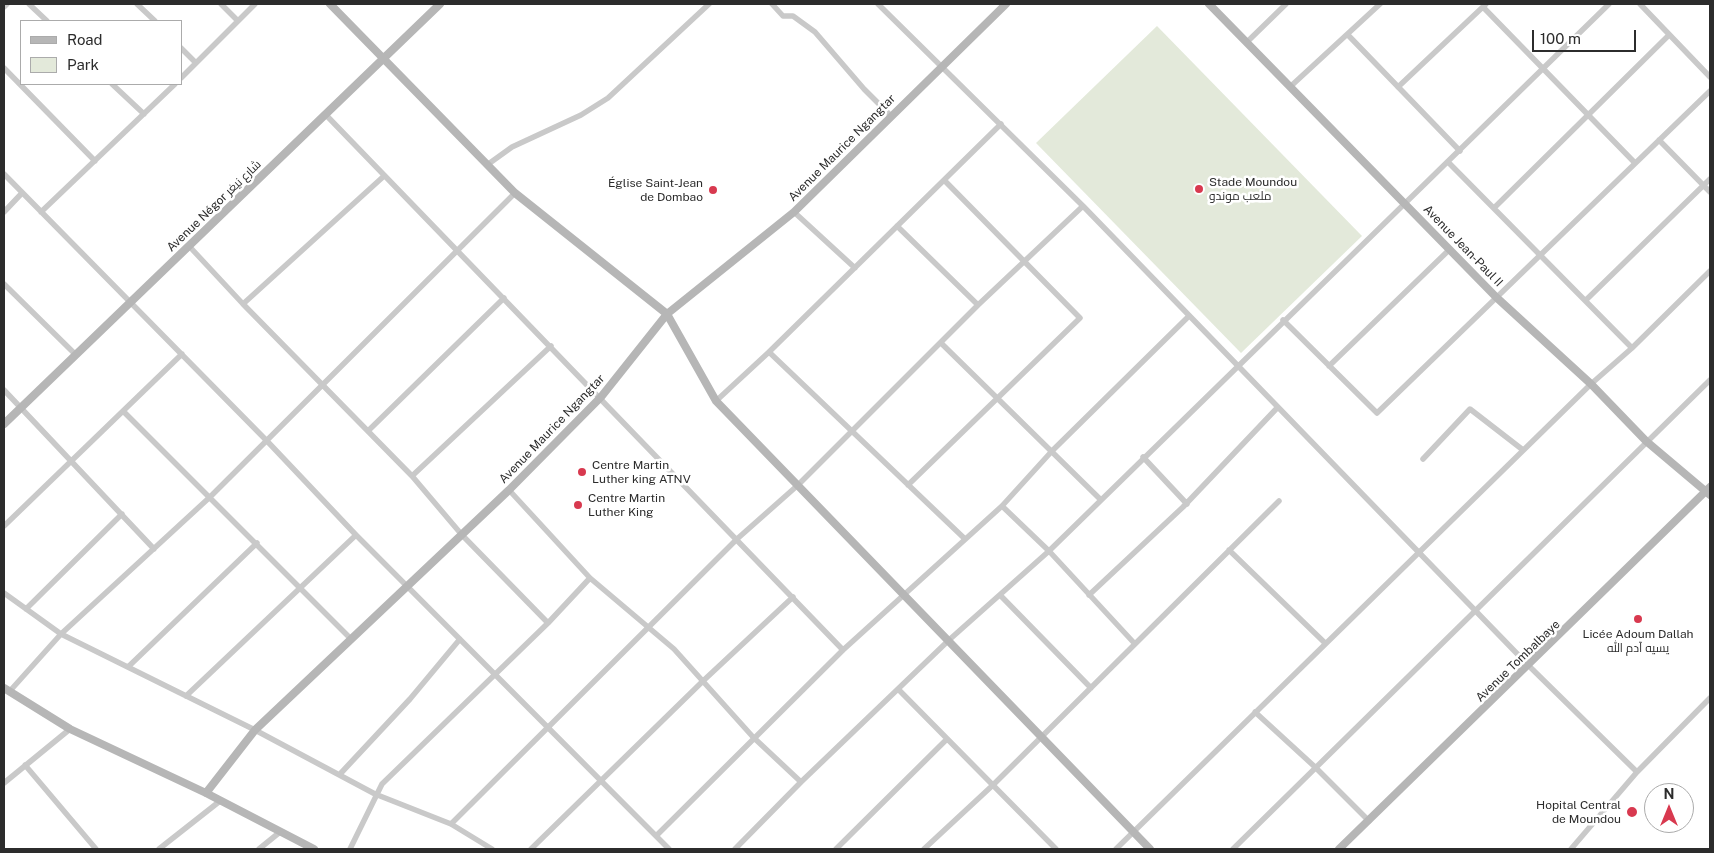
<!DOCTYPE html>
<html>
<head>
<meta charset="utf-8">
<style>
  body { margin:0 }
  #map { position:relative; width:1714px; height:853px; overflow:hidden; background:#fff; font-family:"Public Sans",sans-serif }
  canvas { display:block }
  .frame { position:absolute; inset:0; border:5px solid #2c2c2c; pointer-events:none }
  .legend { position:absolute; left:20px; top:20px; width:162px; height:65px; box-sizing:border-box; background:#fff; border:1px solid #ababab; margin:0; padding:6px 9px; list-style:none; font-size:15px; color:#2c2c2c }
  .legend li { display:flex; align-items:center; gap:10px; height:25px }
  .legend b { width:25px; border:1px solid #ababab }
  .north { position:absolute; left:1644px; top:783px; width:50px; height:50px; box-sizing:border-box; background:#fff; border:1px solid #ababab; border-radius:50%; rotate:0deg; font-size:14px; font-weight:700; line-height:20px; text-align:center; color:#2c2c2c }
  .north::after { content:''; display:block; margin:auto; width:18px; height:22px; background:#d8394f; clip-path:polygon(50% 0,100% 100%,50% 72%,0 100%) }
  .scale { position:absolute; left:1532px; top:30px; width:104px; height:22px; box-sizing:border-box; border:2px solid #2c2c2c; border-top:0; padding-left:6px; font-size:15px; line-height:18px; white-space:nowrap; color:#2c2c2c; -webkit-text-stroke:4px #fff; paint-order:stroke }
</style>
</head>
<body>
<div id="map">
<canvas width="1714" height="853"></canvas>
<div class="frame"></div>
<ul class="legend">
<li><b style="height:6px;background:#b6b6b6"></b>Road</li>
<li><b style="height:14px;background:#e3e9da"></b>Park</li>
</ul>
<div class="north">N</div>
<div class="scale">100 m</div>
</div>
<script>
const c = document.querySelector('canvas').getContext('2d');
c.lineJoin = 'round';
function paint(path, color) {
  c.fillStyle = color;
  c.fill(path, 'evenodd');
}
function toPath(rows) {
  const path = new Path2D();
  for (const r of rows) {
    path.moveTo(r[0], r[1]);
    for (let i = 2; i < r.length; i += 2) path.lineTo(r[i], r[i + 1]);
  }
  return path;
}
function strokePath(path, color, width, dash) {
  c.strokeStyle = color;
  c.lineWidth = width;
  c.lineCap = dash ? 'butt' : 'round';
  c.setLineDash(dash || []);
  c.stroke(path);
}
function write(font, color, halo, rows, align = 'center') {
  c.font = font + ' "Public Sans",Cairo,sans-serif';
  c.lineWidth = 5;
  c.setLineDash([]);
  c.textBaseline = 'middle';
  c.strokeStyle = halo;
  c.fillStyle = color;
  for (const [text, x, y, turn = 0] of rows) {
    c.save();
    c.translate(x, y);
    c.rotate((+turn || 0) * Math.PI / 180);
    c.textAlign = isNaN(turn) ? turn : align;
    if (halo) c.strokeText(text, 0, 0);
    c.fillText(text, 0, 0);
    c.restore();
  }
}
paint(toPath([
  [1157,26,1362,236,1241,353,1036,143]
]), '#e3e9da');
strokePath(toPath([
  [29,4,47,21],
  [137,4,155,21],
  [221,4,238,21],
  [772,4,783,16,793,16,815,32,864,89,891,116],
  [878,4,1083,206,1529,666,1637,772],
  [1640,4,1710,77],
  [4,7,7,4],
  [1483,7,1635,163],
  [1348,35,1460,151],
  [1247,42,1286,4],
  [181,48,196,63],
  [4,68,95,161],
  [181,78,255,4],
  [112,84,144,114],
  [1291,86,1380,4],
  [1398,87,1486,4],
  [326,115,843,650],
  [1659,140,1710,192],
  [1448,162,1632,348],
  [487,165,512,147,581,115,608,98,709,4],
  [4,174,267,441,356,535,669,849],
  [1494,208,1669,35],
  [4,212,22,193],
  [41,212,175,84],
  [794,212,855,268],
  [897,226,978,305],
  [189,246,243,304,384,176],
  [4,284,75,354],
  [1586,300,1710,179],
  [243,304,412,476,462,535,548,623],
  [1283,320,1377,413,1710,91],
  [941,343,1101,500],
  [769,352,965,539],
  [1329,366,1450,249],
  [4,390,154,549],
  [716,401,769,352,1001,124],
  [123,411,351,639],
  [369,430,504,298],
  [1143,457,1187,504],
  [1423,459,1470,409,1523,450],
  [412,476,551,346],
  [908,485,1080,318,944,180],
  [509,490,590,578,674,649,753,737,801,782],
  [1002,506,1049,551,1135,644],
  [4,526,182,354],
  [1229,550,1325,643],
  [4,593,61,634,255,730,375,794,451,824,492,849],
  [1000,595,1091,688],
  [1089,595,1183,507,1278,407],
  [26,609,122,514],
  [128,667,257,543],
  [898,689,1056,849],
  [9,692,61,634,210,497,515,193],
  [186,696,356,535],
  [1255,712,1315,767,1369,821],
  [25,765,96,849],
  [341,773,410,699,460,639],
  [4,783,70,729],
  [451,824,737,539,798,485,978,305,1083,206],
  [656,836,843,650,1002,506,1052,451,1189,316],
  [159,849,220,801],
  [259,849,280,832],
  [350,849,382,784,548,623,590,578],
  [531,849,703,681,793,597],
  [735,849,801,782,949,640,1049,551,1609,4],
  [836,849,947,739],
  [924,849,993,785,1279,501],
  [1116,849,1591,384,1632,348,1710,271],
  [1233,849,1710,380],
  [1571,849,1637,772,1710,698]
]), '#c9c9c9', 5.5);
strokePath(toPath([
  [330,4,515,193,667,314,716,401,1150,849],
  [1209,4,1496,297,1591,384,1646,441,1710,495],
  [4,424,440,4],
  [4,688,70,729,206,793,314,849],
  [206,793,255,730,509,490,601,397,667,314,794,212,1006,4],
  [1339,849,1710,487]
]), '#b6b6b6', 8);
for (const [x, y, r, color] of [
  [1199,189,5,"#d8394f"],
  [713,190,5,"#d8394f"],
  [582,472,5,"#d8394f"],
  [578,505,5,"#d8394f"],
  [1638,619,5,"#d8394f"],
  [1632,812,6,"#d8394f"]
]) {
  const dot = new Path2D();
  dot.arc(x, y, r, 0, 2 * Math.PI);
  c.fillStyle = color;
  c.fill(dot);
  strokePath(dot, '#fff', 2);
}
write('12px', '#2c2c2c', '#fff', [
  ["Avenue Maurice Ngangtar",842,148,-45],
  ["Avenue Négor شارع نيغر",214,206,-44],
  ["Avenue Jean-Paul II",1463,246,46],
  ["Avenue Maurice Ngangtar",552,429,-46],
  ["Avenue Tombalbaye",1518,661,-44]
]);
write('12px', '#2c2c2c', '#fff', [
  ["Stade Moundou",1209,182],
  ["ملعب موندو",1209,196],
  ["Église Saint-Jean",703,183,"right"],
  ["de Dombao",703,197,"right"],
  ["Centre Martin",592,465],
  ["Luther king ATNV",592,479],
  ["Centre Martin",588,498],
  ["Luther King",588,512],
  ["Licée Adoum Dallah",1638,634,"center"],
  ["يسيه آدم الله",1638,648,"center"],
  ["Hopital Central",1621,805,"right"],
  ["de Moundou",1621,819,"right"]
], 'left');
</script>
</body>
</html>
